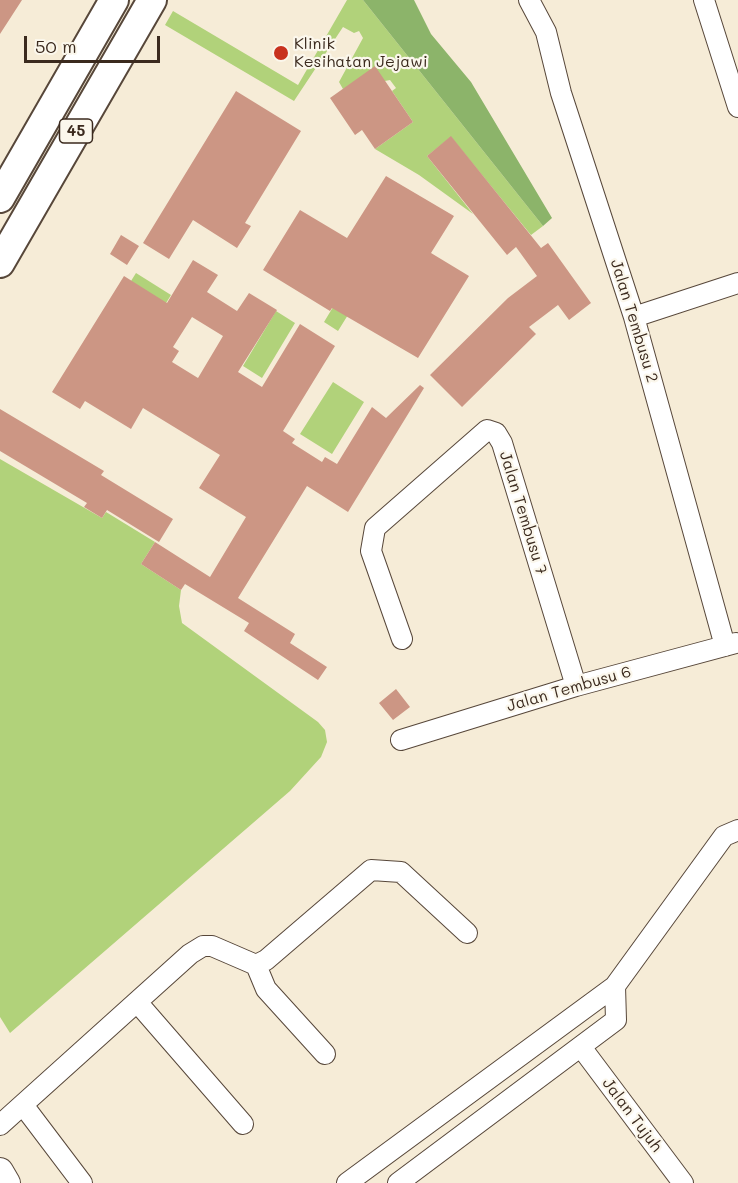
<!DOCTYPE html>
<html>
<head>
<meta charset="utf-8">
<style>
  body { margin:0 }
  #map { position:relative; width:738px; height:1183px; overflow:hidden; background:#f6ecd7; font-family:Mali,sans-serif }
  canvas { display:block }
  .scale { position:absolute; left:24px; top:36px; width:136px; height:27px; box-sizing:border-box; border:3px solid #3b2a1e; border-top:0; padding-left:8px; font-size:18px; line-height:21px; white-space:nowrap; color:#3b2a1e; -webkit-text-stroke:4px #fbf7ec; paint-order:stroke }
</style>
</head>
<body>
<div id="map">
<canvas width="738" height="1183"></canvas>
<div class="scale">50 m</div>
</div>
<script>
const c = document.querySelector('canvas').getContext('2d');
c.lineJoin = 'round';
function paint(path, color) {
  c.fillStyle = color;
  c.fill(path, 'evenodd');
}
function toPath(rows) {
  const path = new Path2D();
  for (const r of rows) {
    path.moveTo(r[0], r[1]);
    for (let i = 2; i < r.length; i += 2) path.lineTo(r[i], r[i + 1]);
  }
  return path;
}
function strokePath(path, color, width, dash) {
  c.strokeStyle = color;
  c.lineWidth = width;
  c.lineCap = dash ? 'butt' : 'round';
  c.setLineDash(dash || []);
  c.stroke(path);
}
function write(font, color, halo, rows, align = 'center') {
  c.font = font + ' Mali,sans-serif';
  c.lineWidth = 4.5;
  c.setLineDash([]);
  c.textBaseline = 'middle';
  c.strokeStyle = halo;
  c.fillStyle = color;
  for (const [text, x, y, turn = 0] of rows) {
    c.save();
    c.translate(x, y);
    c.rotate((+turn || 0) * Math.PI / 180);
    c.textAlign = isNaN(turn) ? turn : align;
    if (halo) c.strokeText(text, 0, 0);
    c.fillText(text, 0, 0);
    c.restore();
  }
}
paint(toPath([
  [347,0,363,0,543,226,531,235,451,137,427,156,473,214,419,175,375,149,413,122,392,91,396,88,390,80,343,89,339,82,363,38,359,31,354,33,343,27,294,101,165,25,173,11,298,85],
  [367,251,382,260,338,331,324,322],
  [136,273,171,295,150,329,131,281],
  [276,311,295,323,262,378,243,366],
  [333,382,364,402,332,454,300,434],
  [0,459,102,518,106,512,155,542,141,564,181,590,179,606,182,623,318,722,325,730,327,742,321,757,290,791,10,1033,0,1017]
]), '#b1d27a');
paint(toPath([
  [363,0,414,0,431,34,471,82,552,218,543,226]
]), '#8cb46a');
paint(toPath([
  [0,0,22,0,0,34],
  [375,66,413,122,375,149,362,130,355,135,330,98],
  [236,91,301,131,245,223,251,226,237,248,193,220,169,259,143,243],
  [451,136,541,248,548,243,591,303,569,320,558,305,529,327,536,334,462,407,430,375,508,298,537,276,516,247,507,255,427,156],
  [386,176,454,216,431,253,469,276,418,358,332,308,330,311,263,270,300,210,347,238],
  [121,235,139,246,127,265,110,254],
  [193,260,218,275,207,292,237,311,249,293,277,310,238,372,262,387,300,324,335,346,283,431,295,439,292,443,322,462,325,457,337,464,372,407,386,418,420,385,424,388,348,512,307,486,238,598,295,634,290,643,327,667,318,680,244,631,249,623,185,584,181,590,141,564,155,542,210,577,246,517,199,488,220,455,143,408,131,429,85,401,80,409,52,392,124,276,167,303],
  [192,317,223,336,198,378,172,362,179,351,173,347],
  [0,409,104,471,101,475,173,519,159,542,107,510,102,518,84,507,87,503,0,451],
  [396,689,410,707,393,720,379,703]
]), '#cc9684');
const minor = toPath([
  [529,0,546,32,561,93,634,317,725,646],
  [704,0,738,107],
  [634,317,738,283],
  [402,639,371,551,375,528,487,430,496,433,502,443,576,686],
  [401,740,576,686,736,643],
  [256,965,266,989,325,1054],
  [137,1002,243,1124],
  [581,1047,683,1183],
  [23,1105,82,1183],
  [0,1125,190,954,203,946,212,946,256,965,266,960,371,870,401,872,467,933],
  [347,1183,615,986,724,836,738,830],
  [398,1183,616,1020,615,986]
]);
const major = toPath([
  [0,1171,7,1183]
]);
const highway = toPath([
  [0,198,114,0],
  [0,263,152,0]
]);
strokePath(minor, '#57473a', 22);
strokePath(major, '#57473a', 28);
strokePath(highway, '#57473a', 32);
strokePath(minor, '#fff', 20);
strokePath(major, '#fff', 26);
strokePath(highway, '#fff', 28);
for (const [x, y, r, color] of [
  [281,53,8,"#c8321e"]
]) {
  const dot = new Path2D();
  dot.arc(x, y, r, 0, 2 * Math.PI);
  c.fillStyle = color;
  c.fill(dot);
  strokePath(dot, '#fbf7ec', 2);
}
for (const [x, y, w] of [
  [76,131,33]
]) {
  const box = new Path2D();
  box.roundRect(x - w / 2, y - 12, w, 24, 4.5);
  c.fillStyle = '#fbf7ec';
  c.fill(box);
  strokePath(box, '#3b2a1e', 1.5);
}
write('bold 15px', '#3b2a1e', null, [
  ["45",76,131]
]);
write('16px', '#3b2a1e', '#fbf7ec', [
  ["Klinik",294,44],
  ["Kesihatan Jejawi",294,62]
], 'left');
write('16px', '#3b2a1e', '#fbf7ec', [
  ["Jalan Tembusu 2",634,321,73],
  ["Jalan Tembusu 7",523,513,73],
  ["Jalan Tembusu 6",569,689,-16],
  ["Jalan Tujuh",632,1115,53]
]);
</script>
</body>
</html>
